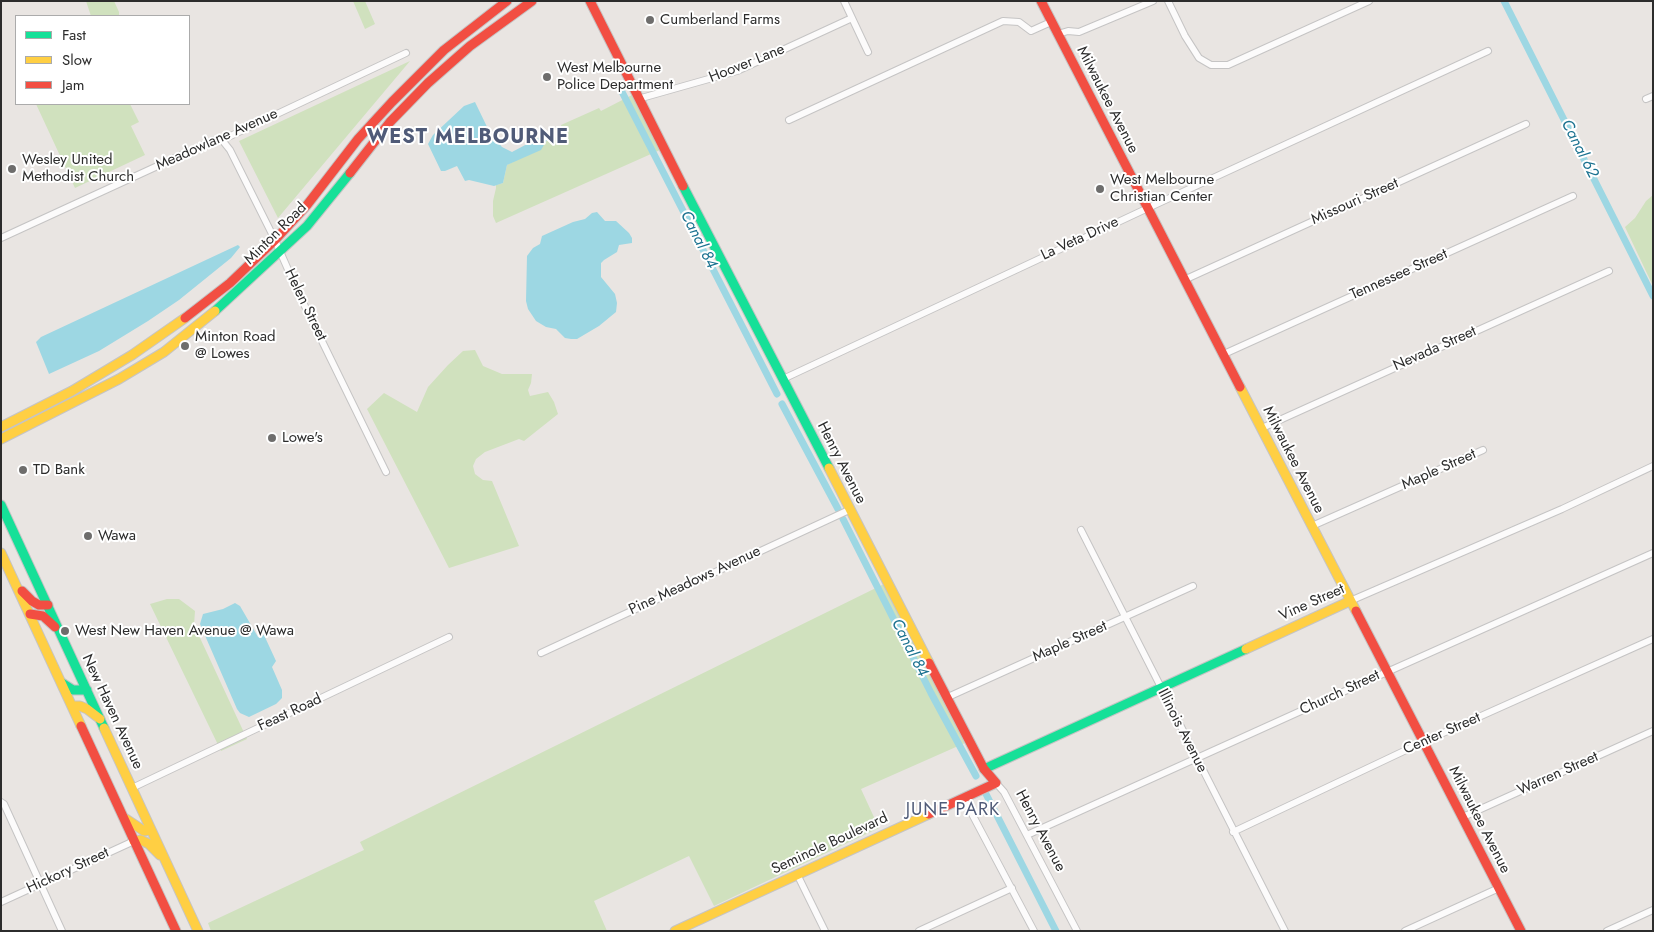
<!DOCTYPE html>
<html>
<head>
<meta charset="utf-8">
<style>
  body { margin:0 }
  #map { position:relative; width:1654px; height:932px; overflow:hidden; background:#e9e5e2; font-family:Jost,sans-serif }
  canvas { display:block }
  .frame { position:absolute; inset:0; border:2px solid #2c2c2c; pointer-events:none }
  .legend { position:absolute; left:15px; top:15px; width:175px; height:90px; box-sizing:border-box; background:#fff; border:1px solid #ababab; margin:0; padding:6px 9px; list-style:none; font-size:15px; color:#2c2c2c }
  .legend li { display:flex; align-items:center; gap:10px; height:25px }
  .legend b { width:25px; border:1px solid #ababab }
</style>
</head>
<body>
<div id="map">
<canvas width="1654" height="932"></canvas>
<div class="frame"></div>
<ul class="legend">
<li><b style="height:6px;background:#16e098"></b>Fast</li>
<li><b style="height:6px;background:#ffcf43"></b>Slow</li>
<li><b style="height:6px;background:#f24e42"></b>Jam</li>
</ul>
</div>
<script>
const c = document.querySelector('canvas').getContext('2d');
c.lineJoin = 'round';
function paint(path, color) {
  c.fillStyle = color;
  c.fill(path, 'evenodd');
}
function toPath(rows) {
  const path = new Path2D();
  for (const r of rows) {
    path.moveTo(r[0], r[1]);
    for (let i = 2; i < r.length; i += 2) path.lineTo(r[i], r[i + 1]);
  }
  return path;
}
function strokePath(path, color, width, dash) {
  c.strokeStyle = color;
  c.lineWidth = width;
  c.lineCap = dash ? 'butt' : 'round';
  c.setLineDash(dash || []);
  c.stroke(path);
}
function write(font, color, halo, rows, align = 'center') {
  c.font = font + ' Jost,sans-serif';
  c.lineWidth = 4;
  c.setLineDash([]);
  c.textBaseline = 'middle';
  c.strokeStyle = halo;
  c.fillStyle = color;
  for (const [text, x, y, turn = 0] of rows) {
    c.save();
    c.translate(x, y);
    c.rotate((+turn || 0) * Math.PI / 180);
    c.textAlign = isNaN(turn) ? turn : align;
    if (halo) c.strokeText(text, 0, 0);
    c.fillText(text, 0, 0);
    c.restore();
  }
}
paint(toPath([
  [86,1,114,1,119,12,119,16,91,16],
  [353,1,365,1,375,24,365,29],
  [410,61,278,218,239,141],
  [632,95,660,150,496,223,493,216,493,201,496,188,496,185,503,183,507,165,545,144,548,138,549,140,564,134,561,125,599,108,601,111],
  [36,104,130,104,139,122,131,126,145,155,75,188],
  [1653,195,1653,286,1625,227,1635,218,1646,201],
  [475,350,483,366,502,374,532,374,531,383,528,390,530,396,548,392,554,402,558,414,524,441,519,439,485,452,476,459,473,466,475,474,483,480,492,481,519,546,449,568,367,409,384,393,417,412,428,387,448,365,463,351],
  [884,584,965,743,861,789,879,828,714,906,689,856,594,901,607,931,211,931,208,923,364,850,360,842],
  [167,599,179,599,195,611,194,625,247,739,221,751,150,604]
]), '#d0e1be');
paint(toPath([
  [475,102,490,133,502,147,512,152,546,134,548,138,541,150,507,165,503,183,494,186,469,180,465,181,457,166,445,171,441,171,428,144,433,135,464,106],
  [597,212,605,221,616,221,629,233,632,238,632,243,619,245,617,252,604,260,601,263,601,277,615,294,617,303,616,312,599,326,577,339,571,339,565,338,556,329,546,327,536,321,528,309,526,301,527,256,533,248,540,244,542,236,573,222,585,219,592,213],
  [238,245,240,247,231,258,179,300,148,321,99,351,49,374,36,342,41,337],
  [235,603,240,606,258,637,264,635,276,661,272,667,282,690,282,698,276,704,249,717,240,713,237,709,200,624,203,614,223,609]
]), '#9dd7e3');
strokePath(toPath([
  [1504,1,1653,296],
  [619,86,777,394],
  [782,404,838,509],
  [843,519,931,693,976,776],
  [986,794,1056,931]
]), '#9dd7e3', 7);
const street = toPath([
  [844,1,868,52],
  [1168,1,1185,36,1199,58,1211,65,1228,65,1369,1],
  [1058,34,1068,31,1079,32,1153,1],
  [638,99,737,71,852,18],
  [1646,99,1653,96],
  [789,120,1003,21,1019,22,1031,31,1051,22],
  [222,140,230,150,275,240,297,290,386,472],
  [1,238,214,140,222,140,406,53],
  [1184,280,1526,124],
  [1224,354,1573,196],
  [783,379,1148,208,1488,51],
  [1262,428,1609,271],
  [1312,526,1483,450],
  [1081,530,1285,931],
  [1350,601,1562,509,1653,466],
  [541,653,849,510],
  [948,697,1193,586],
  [996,783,1004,792,1077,931],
  [132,788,449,637],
  [963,797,1034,931],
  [1,802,4,804,62,931],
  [1463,817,1653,731],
  [1233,832,1423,742,1653,639],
  [1027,835,1387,672,1653,553],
  [797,874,825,931],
  [1,902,134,841],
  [919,931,1012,888],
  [1405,931,1499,888],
  [1607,931,1653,910]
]);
const fast = toPath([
  [683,186,829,468],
  [215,311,307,226,350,173],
  [1,505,104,728],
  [62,683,73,690,87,690],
  [984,769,1246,649]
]);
const slow = toPath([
  [1240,387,1356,611],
  [1,427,72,391,132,355,185,318],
  [1,439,119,379,164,352,215,311],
  [829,468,929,663],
  [1,553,81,726],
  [1246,649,1350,601],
  [72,706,80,706,87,709,100,719],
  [104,728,198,931],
  [126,819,144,831,151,830],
  [134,841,141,840,149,844,160,855],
  [675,931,929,814]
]);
const jam = toPath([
  [590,1,683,186],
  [1041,1,1240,387],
  [350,173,390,122,428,83,470,46,532,1],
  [185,318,230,283,275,240,307,205,358,139,392,102,444,50,507,1],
  [22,591,32,601,39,605,48,605],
  [1356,611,1521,931],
  [30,614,43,616,55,627],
  [81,726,176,931],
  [929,814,996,783,984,769,929,663]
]);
strokePath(street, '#c5c4c4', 8);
strokePath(fast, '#c5c4c4', 11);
strokePath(slow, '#c5c4c4', 11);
strokePath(jam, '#c5c4c4', 11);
strokePath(street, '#fcfbfb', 6);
strokePath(fast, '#16e098', 9);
strokePath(slow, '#ffcf43', 9);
strokePath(jam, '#f24e42', 9);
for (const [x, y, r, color] of [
  [650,20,5,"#6e6d6c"],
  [547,77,5,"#6e6d6c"],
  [12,169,5,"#6e6d6c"],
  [1100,189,5,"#6e6d6c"],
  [185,346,5,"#6e6d6c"],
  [272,438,5,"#6e6d6c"],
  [23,470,5,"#6e6d6c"],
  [88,536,5,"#6e6d6c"],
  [65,631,5,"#6e6d6c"]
]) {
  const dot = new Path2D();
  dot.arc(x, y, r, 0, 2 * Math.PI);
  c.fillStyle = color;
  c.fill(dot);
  strokePath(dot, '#fff', 2);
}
write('15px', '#2c2c2c', '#fff', [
  ["Cumberland Farms",660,20],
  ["West Melbourne",557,68],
  ["Police Department",557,85],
  ["Wesley United",22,160],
  ["Methodist Church",22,177],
  ["West Melbourne",1110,180],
  ["Christian Center",1110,197],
  ["Minton Road",195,337],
  ["@ Lowes",195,354],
  ["Lowe's",282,438],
  ["TD Bank",33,470],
  ["Wawa",98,536],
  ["West New Haven Avenue @ Wawa",75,631]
], 'left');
write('15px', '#2c2c2c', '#fff', [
  ["Hoover Lane",747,64,-22],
  ["Milwaukee Avenue",1107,100,63],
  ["Meadowlane Avenue",217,140,-24],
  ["Missouri Street",1355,202,-24],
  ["Minton Road",276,234,-45],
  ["La Veta Drive",1080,239,-25],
  ["Tennessee Street",1399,275,-24],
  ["Helen Street",305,305,64],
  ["Nevada Street",1435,349,-24],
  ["Milwaukee Avenue",1293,460,63],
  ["Henry Avenue",841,463,63],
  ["Maple Street",1439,470,-24],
  ["Pine Meadows Avenue",695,581,-25],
  ["Vine Street",1312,603,-24],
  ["Maple Street",1070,642,-24],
  ["Church Street",1340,693,-25],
  ["New Haven Avenue",112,712,65],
  ["Feast Road",290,713,-25],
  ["Illinois Avenue",1182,731,63],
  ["Center Street",1442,734,-24],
  ["Warren Street",1558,774,-24],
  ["Milwaukee Avenue",1479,820,63],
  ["Henry Avenue",1040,831,62],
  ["Seminole Boulevard",830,844,-25],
  ["Hickory Street",68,871,-25]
]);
write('italic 16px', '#1b7290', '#fff', [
  ["Canal 62",1579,149,63],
  ["Canal 84",698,240,63],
  ["Canal 84",909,648,63]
]);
c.letterSpacing = '1px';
write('18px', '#505b78', '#fff', [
  ["JUNE PARK",953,811]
]);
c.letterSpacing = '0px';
c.letterSpacing = '1px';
write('bold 20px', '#505b78', '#fff', [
  ["WEST MELBOURNE",468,138]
]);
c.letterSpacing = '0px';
</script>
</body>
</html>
